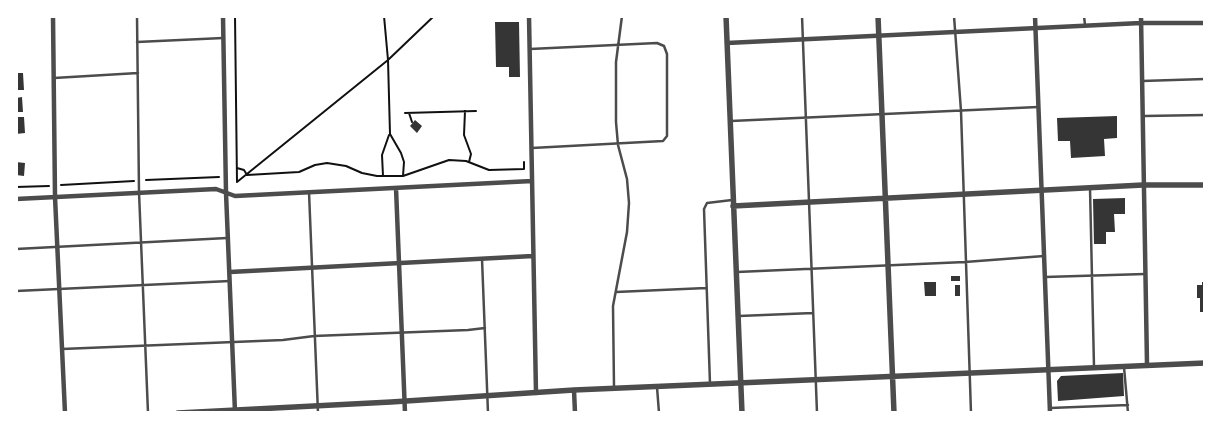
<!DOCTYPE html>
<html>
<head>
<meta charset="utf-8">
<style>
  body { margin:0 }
  #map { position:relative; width:1221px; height:429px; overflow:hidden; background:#fff; font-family:Arial,sans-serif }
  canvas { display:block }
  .frame { position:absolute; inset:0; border:18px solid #fff; pointer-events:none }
</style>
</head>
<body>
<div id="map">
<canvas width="1221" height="429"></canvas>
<div class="frame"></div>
</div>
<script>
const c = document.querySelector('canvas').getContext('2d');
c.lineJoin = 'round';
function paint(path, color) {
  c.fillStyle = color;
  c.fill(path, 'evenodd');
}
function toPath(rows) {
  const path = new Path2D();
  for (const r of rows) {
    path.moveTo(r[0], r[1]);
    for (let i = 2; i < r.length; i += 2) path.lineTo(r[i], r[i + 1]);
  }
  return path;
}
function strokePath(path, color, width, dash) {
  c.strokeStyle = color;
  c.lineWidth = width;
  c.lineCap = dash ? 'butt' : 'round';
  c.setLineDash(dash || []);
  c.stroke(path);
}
paint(toPath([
  [495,22,519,22,520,77,509,77,509,67,496,67],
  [16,73,23,73,24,90,16,90],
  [22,97,23,112,16,112,16,98],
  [1117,116,1117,138,1104,139,1105,156,1071,158,1070,141,1058,141,1057,118],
  [16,117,24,117,25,133,16,134],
  [415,120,422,126,417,133,410,126],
  [16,162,25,163,24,176,16,175],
  [1125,198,1125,214,1114,214,1115,232,1106,232,1106,244,1094,244,1093,199],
  [951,276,960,276,960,281,951,281],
  [924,282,936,282,936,296,925,296],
  [1202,282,1205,282,1205,312,1200,312,1200,298,1197,298,1197,285,1202,285],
  [955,285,960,285,960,296,955,296],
  [1123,373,1124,396,1058,401,1057,381,1061,376]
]), '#353535');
strokePath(toPath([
  [235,16,237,182],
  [465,111,464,135,471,154,469,162],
  [405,113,476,111],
  [409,113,412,122],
  [237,168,244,170,247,175],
  [247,175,299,172,315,165,327,163,346,166,362,173,377,176,403,176,449,160,466,161,489,170,524,169,524,162],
  [383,176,382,155,389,135],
  [403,176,404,162,401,153,390,134,388,60,434,16],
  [146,180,219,177],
  [237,182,388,60,384,16],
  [61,185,134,181],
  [16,187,49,186]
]), '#111', 2);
strokePath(toPath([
  [137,16,139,192,148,413],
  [802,16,817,413],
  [954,16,961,111,971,413],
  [1084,16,1085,25],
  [137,42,223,38],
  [530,49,657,43,664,46,667,54,667,136,663,141,532,148],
  [54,78,138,73],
  [1142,81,1205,79],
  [1144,116,1205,115],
  [731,121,1038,107],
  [1090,188,1094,367],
  [309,192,318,413],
  [16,249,227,238],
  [482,259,488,413],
  [737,272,965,262,1044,256],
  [1045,277,1145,274],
  [16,291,230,281],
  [616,292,706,288],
  [739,316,813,313],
  [62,349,283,340,314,336,468,330,485,328],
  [1124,367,1128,413],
  [710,384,704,209,707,203,732,200],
  [614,387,613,306,627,232,629,203,627,179,618,145,616,122,616,62,622,16],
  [657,387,659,413],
  [1050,408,1128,405]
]), '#4c4c4c', 2.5);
strokePath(toPath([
  [53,16,55,197,65,413],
  [223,16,226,193,235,412],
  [529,16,536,393],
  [1035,16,1050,413],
  [1141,16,1147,364],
  [727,43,1141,23,1205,23],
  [396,188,405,413],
  [16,199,216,189,235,196,532,181],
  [230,272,533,256],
  [574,390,575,413]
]), '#4c4c4c', 4.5);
strokePath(toPath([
  [726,16,742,413],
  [878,16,894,413],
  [733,206,1143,185,1205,185],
  [178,413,391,402,574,390,1205,363]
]), '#4c4c4c', 5.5);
</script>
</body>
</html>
